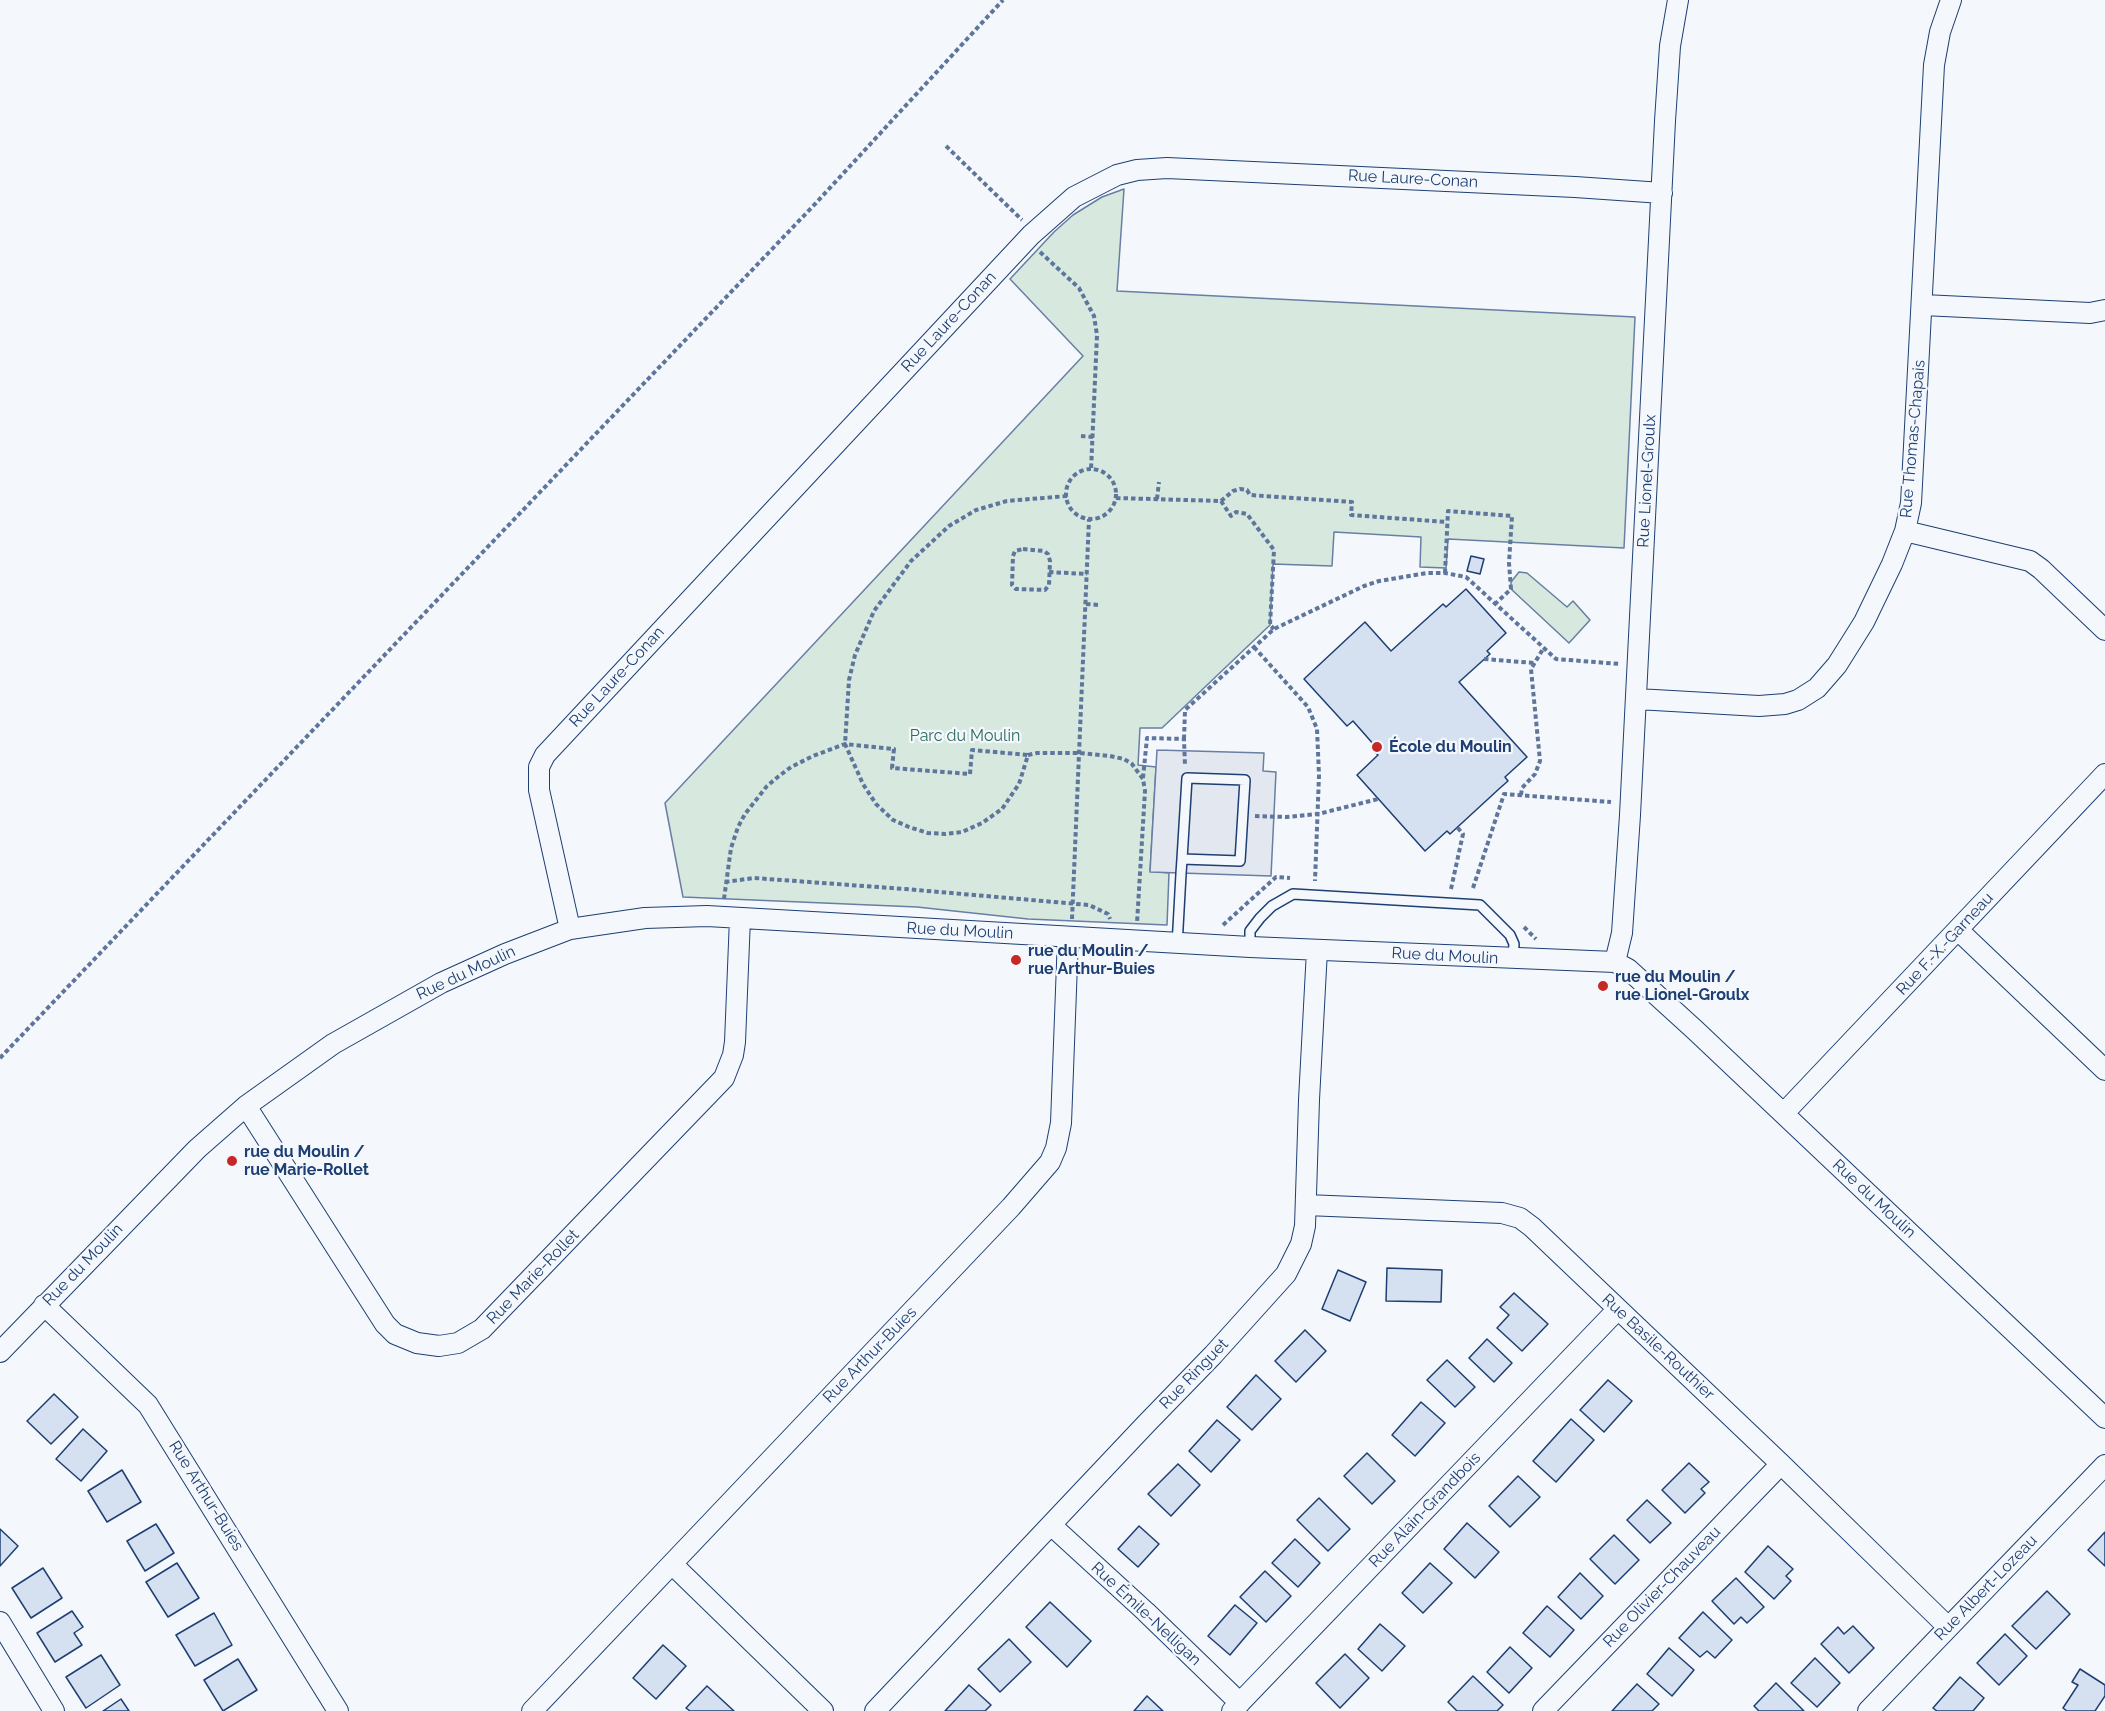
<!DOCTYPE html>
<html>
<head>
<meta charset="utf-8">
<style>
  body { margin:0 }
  canvas { display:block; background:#f4f7fb }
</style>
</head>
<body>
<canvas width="2105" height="1711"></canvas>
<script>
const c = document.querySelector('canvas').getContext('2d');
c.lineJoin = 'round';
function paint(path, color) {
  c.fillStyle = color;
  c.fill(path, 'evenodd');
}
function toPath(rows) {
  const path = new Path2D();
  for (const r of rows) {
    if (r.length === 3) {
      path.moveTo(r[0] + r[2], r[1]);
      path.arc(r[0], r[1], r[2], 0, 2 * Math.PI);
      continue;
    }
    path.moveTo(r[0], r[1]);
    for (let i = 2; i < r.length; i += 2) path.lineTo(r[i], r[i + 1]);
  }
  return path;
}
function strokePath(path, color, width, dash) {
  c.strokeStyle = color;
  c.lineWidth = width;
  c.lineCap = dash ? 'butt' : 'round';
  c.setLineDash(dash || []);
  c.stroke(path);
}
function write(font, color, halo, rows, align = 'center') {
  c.font = font + ' Raleway,sans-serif';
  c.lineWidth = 4.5;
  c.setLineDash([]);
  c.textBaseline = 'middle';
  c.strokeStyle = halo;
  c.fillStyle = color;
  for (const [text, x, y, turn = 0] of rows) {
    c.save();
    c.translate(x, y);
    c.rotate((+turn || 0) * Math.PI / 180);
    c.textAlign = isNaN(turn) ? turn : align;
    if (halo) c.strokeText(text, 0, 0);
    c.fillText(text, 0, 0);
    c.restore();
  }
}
const green = toPath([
  [1124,189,1117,291,1635,317,1624,548,1448,539,1446,568,1420,567,1421,537,1334,532,1332,566,1273,564,1270,625,1162,728,1140,728,1138,765,1156,767,1150,871,1169,873,1167,925,1028,919,917,907,683,897,665,803,1083,356,1010,279,1054,232,1073,215,1102,197,1124,189],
  [1519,572,1527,573,1567,607,1573,601,1590,620,1569,643,1511,589,1511,582,1519,572]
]);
paint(green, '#d7e8df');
strokePath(green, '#687fa3', 1.5);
const parking = toPath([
  [1157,750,1264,753,1263,771,1276,772,1271,876,1150,872,1157,750]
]);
paint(parking, '#e3e8f0');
strokePath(parking, '#687fa3', 1.5);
const building = toPath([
  [1471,556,1484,559,1480,574,1467,571,1471,556],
  [1466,589,1506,633,1487,651,1490,654,1459,682,1527,757,1505,777,1508,781,1500,788,1450,834,1447,831,1425,851,1357,775,1378,755,1372,749,1375,746,1353,721,1347,726,1304,679,1365,622,1391,651,1443,604,1446,607,1466,589],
  [1387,1268,1442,1270,1441,1302,1386,1301,1387,1268],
  [1338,1270,1366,1282,1350,1321,1322,1309,1338,1270],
  [1514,1293,1548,1324,1522,1351,1497,1328,1509,1315,1500,1307,1514,1293],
  [1305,1330,1326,1351,1296,1382,1275,1361,1305,1330],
  [1487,1339,1512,1363,1494,1382,1469,1358,1487,1339],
  [1447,1360,1475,1387,1455,1407,1427,1380,1447,1360],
  [1256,1375,1281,1399,1252,1430,1227,1407,1256,1375],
  [1608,1380,1632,1401,1604,1432,1580,1410,1608,1380],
  [54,1394,78,1417,51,1444,27,1421,54,1394],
  [1421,1402,1445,1423,1415,1456,1392,1435,1421,1402],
  [1571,1419,1594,1440,1556,1482,1533,1461,1571,1419],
  [1217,1420,1240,1440,1211,1472,1189,1451,1217,1420],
  [83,1429,107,1451,81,1481,56,1459,83,1429],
  [1367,1453,1395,1481,1372,1504,1344,1476,1367,1453],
  [1689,1463,1709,1482,1701,1489,1705,1493,1685,1513,1662,1490,1689,1463],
  [1178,1464,1200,1485,1171,1516,1148,1494,1178,1464],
  [122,1470,141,1502,107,1522,88,1491,122,1470],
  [1518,1476,1540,1497,1510,1527,1489,1506,1518,1476],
  [1319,1498,1350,1529,1328,1551,1297,1520,1319,1498],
  [1647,1500,1671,1523,1650,1543,1627,1520,1647,1500],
  [1467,1523,1499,1552,1475,1578,1444,1549,1467,1523],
  [156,1524,174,1553,145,1571,127,1541,156,1524],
  [1139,1526,1159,1544,1138,1567,1118,1549,1139,1526],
  [0,1529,18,1546,0,1566,0,1529],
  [2105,1532,2105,1566,2088,1550,2105,1532],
  [1614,1535,1639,1560,1615,1584,1590,1559,1614,1535],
  [1295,1539,1320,1563,1298,1587,1272,1563,1295,1539],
  [1768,1546,1793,1569,1786,1576,1791,1581,1774,1599,1745,1572,1768,1546],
  [177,1563,199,1598,168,1617,146,1582,177,1563],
  [1430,1563,1452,1583,1423,1613,1402,1593,1430,1563],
  [43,1568,62,1598,31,1618,12,1588,43,1568],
  [1265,1571,1291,1596,1266,1622,1240,1597,1265,1571],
  [1580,1573,1603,1596,1581,1619,1558,1597,1580,1573],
  [1736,1578,1764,1607,1747,1623,1741,1617,1734,1624,1712,1601,1736,1578],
  [2047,1591,2070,1614,2036,1649,2012,1626,2047,1591],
  [1050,1602,1091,1641,1067,1667,1026,1627,1050,1602],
  [1235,1605,1257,1623,1230,1655,1208,1636,1235,1605],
  [1547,1606,1574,1630,1550,1657,1523,1633,1547,1606],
  [72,1611,83,1627,74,1633,82,1645,55,1662,37,1633,72,1611],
  [1703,1612,1732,1640,1715,1658,1707,1651,1700,1657,1679,1638,1703,1612],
  [214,1613,232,1645,195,1666,176,1635,214,1613],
  [1380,1624,1405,1646,1382,1671,1358,1649,1380,1624],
  [1853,1626,1874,1648,1849,1673,1821,1644,1838,1627,1844,1634,1853,1626],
  [2005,1634,2027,1656,1999,1685,1977,1663,2005,1634],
  [1009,1639,1031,1662,1000,1692,978,1669,1009,1639],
  [663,1645,686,1666,656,1699,633,1678,663,1645],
  [1510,1647,1532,1668,1509,1693,1487,1672,1510,1647],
  [1669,1648,1694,1670,1672,1696,1647,1674,1669,1648],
  [1345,1654,1369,1678,1340,1708,1316,1683,1345,1654],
  [101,1655,120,1685,86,1708,66,1677,101,1655],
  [1815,1658,1840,1683,1817,1707,1791,1683,1815,1658],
  [238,1659,257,1690,223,1711,204,1680,238,1659],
  [2080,1669,2105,1685,2105,1696,2095,1711,2067,1711,2063,1708,2078,1685,2072,1682,2080,1669],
  [1473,1676,1503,1705,1497,1711,1457,1711,1448,1702,1473,1676],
  [1960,1677,1984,1698,1973,1711,1937,1711,1933,1708,1960,1677],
  [1776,1683,1804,1711,1759,1711,1754,1706,1776,1683],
  [1637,1684,1659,1704,1652,1711,1612,1711,1637,1684],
  [969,1685,991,1705,985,1711,945,1711,969,1685],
  [707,1686,734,1711,690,1711,686,1708,707,1686],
  [1147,1696,1163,1711,1134,1711,1147,1696],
  [121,1699,129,1711,103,1711,121,1699]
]);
paint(building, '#d5e0f0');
strokePath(building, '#1d3f73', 1.5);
const lane = toPath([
  [1177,943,1178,928,1181,874,1182,859,1187,778,1245,780,1240,861,1182,859],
  [1250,947,1250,931,1260,918,1272,906,1293,894,1480,905,1510,935,1514,944,1513,958]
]);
const street = toPath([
  [1923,305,2090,313,2105,310],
  [1905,531,2030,561,2041,569,2105,630],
  [1637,699,1759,706,1785,704,1798,700,1817,688,1837,665,1864,622,1892,564,1905,531,1911,503,1934,65,1940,32,1951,0],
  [570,929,539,790,539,767,545,755,1031,235,1074,197,1117,175,1137,170,1167,168,1575,187,1662,193],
  [1958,930,2105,1070],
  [1615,962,1622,933,1630,815,1665,121,1670,46,1678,0],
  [246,1106,385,1324,395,1334,417,1343,439,1346,458,1343,482,1329,724,1078,733,1055,735,1042,740,918],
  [1784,1113,2105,774],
  [1306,1205,1502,1213,1520,1218,1532,1227,1781,1464,1948,1627],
  [44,1305,148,1405,338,1711],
  [0,1352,197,1149,246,1106,333,1044,441,983,505,954,570,929,645,918,707,916,1250,947,1615,962,1628,969,1695,1030,2105,1418],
  [1051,1525,1146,1612,1240,1703],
  [672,1564,823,1711],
  [0,1622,54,1711],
  [532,1711,1011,1207,1050,1162,1056,1148,1061,1123,1068,937],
  [875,1711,1146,1424,1213,1355,1286,1274,1301,1244,1305,1226,1309,1100,1317,950],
  [1232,1711,1618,1309],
  [1543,1711,1781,1464],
  [1868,1711,2105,1465]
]);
strokePath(lane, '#1d3f73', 12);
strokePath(street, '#1d3f73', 22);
strokePath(toPath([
  [946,146,1022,220],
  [1040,252,1079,288,1094,316,1097,335,1091,470],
  [1081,436,1093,437],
  [1091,494,25],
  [1067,496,1007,501,976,510,949,526,911,561,874,611,855,655,849,680,845,744,863,784,876,804,893,820,909,827,928,833,945,834,962,832,982,823,1002,809,1019,784,1028,755,1037,753,1080,753,1110,756,1124,759,1132,764,1143,779,1145,791,1137,923],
  [1116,498,1221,501,1233,491,1240,489,1247,490,1250,495,1352,502,1351,515,1447,522],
  [1157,499,1159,482],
  [1221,501,1231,516,1236,512,1247,514,1274,550,1270,625,1274,629],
  [1023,549,1044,551,1048,554,1050,561,1049,585,1045,590,1016,589,1012,585,1013,556,1015,551,1023,549],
  [1049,572,1087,574],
  [1445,573,1448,511,1512,516,1509,563,1511,589,1495,604],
  [1086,604,1099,605],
  [1254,647,1308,707,1317,729,1319,775,1315,881],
  [1484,659,1534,663],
  [1184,739,1185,710,1274,629,1364,586,1379,581,1427,573,1445,573,1466,577,1556,659,1620,664],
  [1143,778,1147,738,1184,739,1185,766],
  [1521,795,1522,788,1535,774,1540,761,1531,669,1543,649],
  [1255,816,1286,817,1318,814,1378,799],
  [725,882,754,878,905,889,1089,905,1108,914,1110,919],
  [1473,888,1504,794,1611,802],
  [1451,889,1463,834,1457,827],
  [724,899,731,848,738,827,745,814,767,786,779,776,791,767,813,756,845,744,894,749,892,768,970,774,972,750,1028,755],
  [1072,919,1089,519],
  [1223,925,1276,877,1290,878],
  [1524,927,1536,939],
  [0,1058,816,203,1003,0]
]), '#5e769c', 4, [4.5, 3]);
strokePath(lane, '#f4f7fb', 9);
strokePath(street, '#f4f7fb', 20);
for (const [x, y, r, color] of [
  [1377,747,6,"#c62828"],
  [1016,960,6,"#c62828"],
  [1603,986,6,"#c62828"],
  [232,1161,6,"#c62828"]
]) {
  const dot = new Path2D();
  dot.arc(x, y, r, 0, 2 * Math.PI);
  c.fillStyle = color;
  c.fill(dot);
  strokePath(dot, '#f4f7fb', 2);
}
write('16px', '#1d3f73', '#f4f7fb', [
  ["Rue Laure-Conan",1413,179,3],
  ["Rue Laure-Conan",949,322,-47],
  ["Rue Thomas-Chapais",1913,439,-85],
  ["Rue Lionel-Groulx",1647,481,-87],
  ["Rue Laure-Conan",617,677,-47],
  ["Rue du Moulin",960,931,3],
  ["Rue F.-X.-Garneau",1945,944,-47],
  ["Rue du Moulin",1445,956,3],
  ["Rue du Moulin",466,973,-25],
  ["Rue du Moulin",1874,1199,43],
  ["Rue du Moulin",83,1265,-46],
  ["Rue Marie-Rollet",533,1277,-46],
  ["Rue Basile-Routhier",1658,1347,43],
  ["Rue Arthur-Buies",870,1355,-46],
  ["Rue Ringuet",1194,1374,-46],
  ["Rue Arthur-Buies",206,1496,58],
  ["Rue Alain-Grandbois",1425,1510,-46],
  ["Rue Olivier-Chauveau",1662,1587,-46],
  ["Rue Albert-Lozeau",1986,1588,-46],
  ["Rue Émile-Nelligan",1146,1614,43]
]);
write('16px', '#2c6c60', '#f4f7fb', [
  ["Parc du Moulin",965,736]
]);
write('bold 16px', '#1d3f73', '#f4f7fb', [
  ["École du Moulin",1389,747],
  ["rue du Moulin /",1028,951],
  ["rue Arthur-Buies",1028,969],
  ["rue du Moulin /",1615,977],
  ["rue Lionel-Groulx",1615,995],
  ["rue du Moulin /",244,1152],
  ["rue Marie-Rollet",244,1170]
], 'left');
</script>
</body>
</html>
